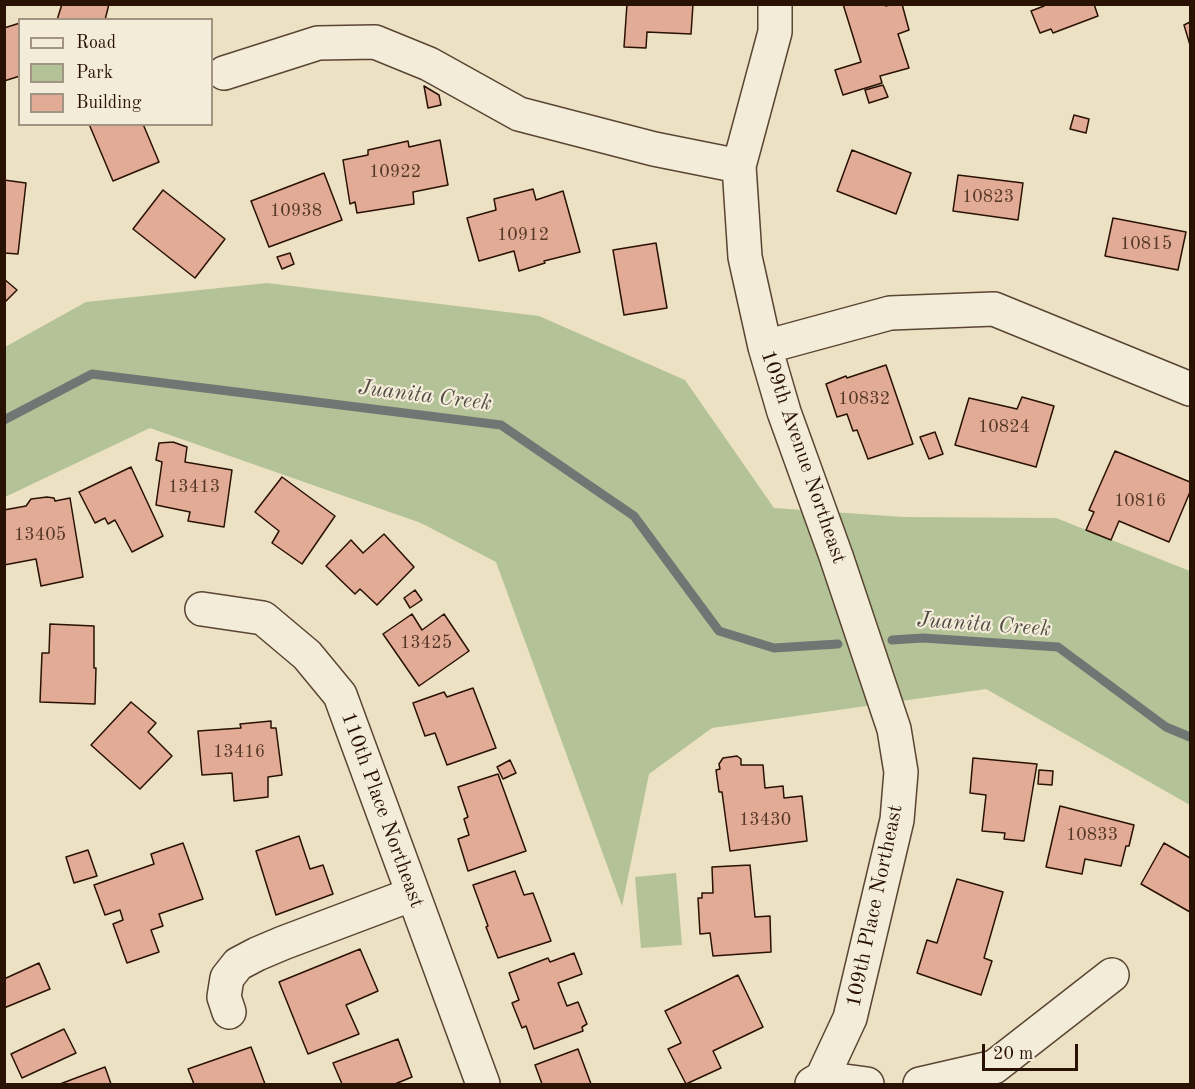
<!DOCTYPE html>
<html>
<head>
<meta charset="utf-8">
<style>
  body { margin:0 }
  #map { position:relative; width:1195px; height:1089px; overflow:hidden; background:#ede1c4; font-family:"Old Standard TT",serif }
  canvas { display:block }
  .frame { position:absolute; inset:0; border:6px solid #291103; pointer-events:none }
  .legend { position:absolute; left:18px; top:18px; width:195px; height:108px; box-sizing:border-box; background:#f3ecd9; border:2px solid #a29483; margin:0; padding:8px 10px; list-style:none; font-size:18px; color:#291103 }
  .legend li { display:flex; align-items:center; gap:12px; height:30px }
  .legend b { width:30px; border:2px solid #a29483 }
  .scale { position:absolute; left:982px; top:1044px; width:96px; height:27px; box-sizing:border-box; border:3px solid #291103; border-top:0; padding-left:8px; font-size:18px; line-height:21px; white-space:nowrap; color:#291103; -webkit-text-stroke:4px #f3ecd9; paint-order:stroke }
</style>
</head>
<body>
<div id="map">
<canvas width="1195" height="1089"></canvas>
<div class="frame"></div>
<ul class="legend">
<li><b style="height:8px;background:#f3ecd9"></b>Road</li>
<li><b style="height:16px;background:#b4c397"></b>Park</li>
<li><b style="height:16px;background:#e1ab95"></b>Building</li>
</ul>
<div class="scale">20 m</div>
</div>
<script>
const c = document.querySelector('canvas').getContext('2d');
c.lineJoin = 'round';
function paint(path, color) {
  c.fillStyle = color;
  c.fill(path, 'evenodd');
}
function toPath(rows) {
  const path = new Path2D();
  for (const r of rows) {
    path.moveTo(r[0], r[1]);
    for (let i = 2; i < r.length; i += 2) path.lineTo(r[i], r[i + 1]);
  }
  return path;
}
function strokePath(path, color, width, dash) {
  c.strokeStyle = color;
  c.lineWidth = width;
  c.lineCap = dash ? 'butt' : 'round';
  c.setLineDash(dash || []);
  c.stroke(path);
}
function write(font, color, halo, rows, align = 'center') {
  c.font = font + ' "Old Standard TT",serif';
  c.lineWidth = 4.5;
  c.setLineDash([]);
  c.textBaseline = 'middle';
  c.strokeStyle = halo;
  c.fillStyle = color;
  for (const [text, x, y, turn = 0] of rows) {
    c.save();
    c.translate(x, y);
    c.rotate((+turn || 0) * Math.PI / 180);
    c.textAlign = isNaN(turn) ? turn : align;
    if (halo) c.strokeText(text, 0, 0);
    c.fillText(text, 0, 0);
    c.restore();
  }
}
paint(toPath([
  [267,283,539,316,685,380,774,508,904,517,1056,518,1190,571,1190,805,986,689,712,728,649,774,622,906,496,562,421,523,150,428,5,497,5,347,86,302],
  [676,873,682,945,641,948,635,877]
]), '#b4c397');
strokePath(toPath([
  [4,420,92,374,501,425,634,516,719,631,774,648,838,644],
  [892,640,923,638,1058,647,1166,727,1190,737]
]), '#6f7774', 9);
const building = toPath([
  [62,4,109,4,105,20,57,20,62,4],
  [627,4,693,4,691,34,647,32,646,48,624,47,627,4],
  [843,4,885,4,886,6,891,4,902,4,909,30,898,34,909,68,880,76,882,83,843,95,835,70,861,62,843,4],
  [1044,4,1094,4,1098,16,1053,33,1051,29,1040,33,1031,11,1044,6,1044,4],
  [1190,22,1190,45,1184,25,1190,22],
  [20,23,20,76,4,81,4,28,20,23],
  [883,85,888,97,869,103,865,90,883,85],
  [424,86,439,95,441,105,428,108,424,86],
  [1074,115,1089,119,1086,133,1070,129,1074,115],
  [89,124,143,124,159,162,113,181,89,124],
  [440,140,448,185,413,192,414,204,357,213,355,202,350,204,343,160,368,155,368,150,408,141,409,147,440,140],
  [852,150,911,173,896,214,837,191,852,150],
  [324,173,342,220,269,247,251,201,324,173],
  [958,175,1023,183,1018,220,953,211,958,175],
  [4,180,26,183,18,254,4,253,4,180],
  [533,189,536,200,563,191,580,252,544,261,545,263,519,271,514,251,479,261,467,218,496,210,494,199,533,189],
  [163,190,225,239,195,278,133,229,163,190],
  [1113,218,1186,232,1178,270,1105,256,1113,218],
  [656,243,667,308,624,315,613,250,656,243],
  [290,253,294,264,282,269,277,257,290,253],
  [4,279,17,290,4,303,4,279],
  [886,365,913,444,868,459,857,430,853,431,847,414,837,417,826,384,846,376,847,378,886,365],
  [1022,397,1054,406,1036,467,955,445,969,398,1017,409,1022,397],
  [935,432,943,454,929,459,920,437,935,432],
  [173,442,187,447,185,462,232,470,224,527,188,521,190,512,156,505,162,462,156,460,159,443,173,442],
  [1115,451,1190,482,1190,492,1169,542,1119,521,1111,540,1086,530,1094,512,1089,510,1115,451],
  [131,467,163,536,132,552,115,520,108,524,105,518,95,523,79,492,131,467],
  [282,477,335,516,302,564,272,543,279,531,255,512,282,477],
  [47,497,54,498,55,501,70,498,83,577,41,586,36,559,4,565,4,510,26,506,31,499,47,497],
  [384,534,414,567,377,605,360,589,355,594,326,566,351,540,363,553,384,534],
  [415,590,422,600,410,608,404,598,415,590],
  [412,614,422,630,444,614,469,651,419,686,383,634,412,614],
  [50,624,94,626,94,668,96,668,95,704,40,702,42,653,49,653,50,624],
  [473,688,496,748,447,765,435,733,425,736,413,703,444,692,447,697,473,688],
  [131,702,156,723,148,732,172,756,140,789,91,745,131,702],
  [271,721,271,728,276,728,282,775,268,777,268,797,234,801,232,773,202,775,198,731,241,728,240,724,271,721],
  [737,756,741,759,741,765,763,765,765,788,783,786,784,798,802,796,807,841,730,851,722,792,719,792,716,770,720,769,719,764,723,758,737,756],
  [973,758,1037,764,1024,841,1004,839,1005,833,982,831,986,795,970,793,973,758],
  [510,760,516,773,503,779,497,767,510,760],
  [1039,770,1053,771,1052,785,1038,784,1039,770],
  [498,774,526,851,468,871,458,839,469,835,464,819,468,817,458,787,498,774],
  [1060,806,1134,825,1129,846,1126,846,1121,866,1085,859,1082,874,1046,867,1060,806],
  [299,836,310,869,323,865,333,894,276,915,256,851,299,836],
  [183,843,203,899,159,914,163,926,151,930,159,952,127,963,113,924,123,920,120,910,105,915,94,885,154,864,151,854,183,843],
  [1164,843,1190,858,1190,912,1141,884,1164,843],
  [88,850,97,876,74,883,66,857,88,850],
  [750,865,755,917,770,916,771,952,713,956,710,933,700,934,698,898,702,898,702,893,713,893,712,867,750,865],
  [515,871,524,895,533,893,551,941,498,958,486,927,488,926,473,885,515,871],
  [957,879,1003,892,984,958,992,961,981,995,917,973,927,940,937,943,957,879],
  [360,949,378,991,346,1005,359,1034,308,1054,279,982,360,949],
  [574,953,582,974,558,983,567,1006,578,1002,587,1024,582,1027,583,1031,534,1049,526,1026,522,1028,512,1003,519,1000,509,973,548,958,550,962,574,953],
  [39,963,50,989,4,1008,4,979,39,963],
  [738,975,763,1027,713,1051,721,1068,686,1084,668,1049,681,1043,665,1011,738,975],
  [64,1029,76,1053,22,1078,11,1054,64,1029],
  [398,1039,412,1077,395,1084,342,1084,333,1063,398,1039],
  [251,1047,265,1084,194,1084,188,1069,251,1047],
  [578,1049,591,1084,542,1084,535,1065,578,1049],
  [105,1067,111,1084,60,1084,105,1067]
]);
paint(building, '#e1ab95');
strokePath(building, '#291103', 1.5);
const minor = toPath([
  [775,4,775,32,739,166,745,257,765,347,784,412,836,556,894,729,901,772,897,820,850,1018,822,1078],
  [224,73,318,43,375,42,429,64,519,114,654,149,739,166],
  [765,347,890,313,994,309,1190,389],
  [202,609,263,618,307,655,340,695,483,1084],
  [229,1012,224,997,227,978,238,964,257,954,283,943,413,894],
  [812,1084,822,1078,867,1084],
  [920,1084,994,1067,1112,975]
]);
strokePath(minor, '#5a4533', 36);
strokePath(minor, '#f3ecd9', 33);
write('18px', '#573828', null, [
  ["10922",395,172],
  ["10823",988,197],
  ["10938",296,211],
  ["10912",523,235],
  ["10815",1146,244],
  ["10832",864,399],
  ["10824",1004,427],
  ["13413",194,487],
  ["10816",1140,501],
  ["13405",40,535],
  ["13425",426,643],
  ["13416",239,752],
  ["13430",765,820],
  ["10833",1092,835]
]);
write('21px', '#291103', '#f3ecd9', [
  ["109th Avenue Northeast",803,457,71],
  ["110th Place Northeast",382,810,70],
  ["109th Place Northeast",875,906,-78]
]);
write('italic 22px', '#524c45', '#f3ecd9', [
  ["Juanita Creek",425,396,7],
  ["Juanita Creek",984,625,4]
]);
</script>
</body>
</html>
